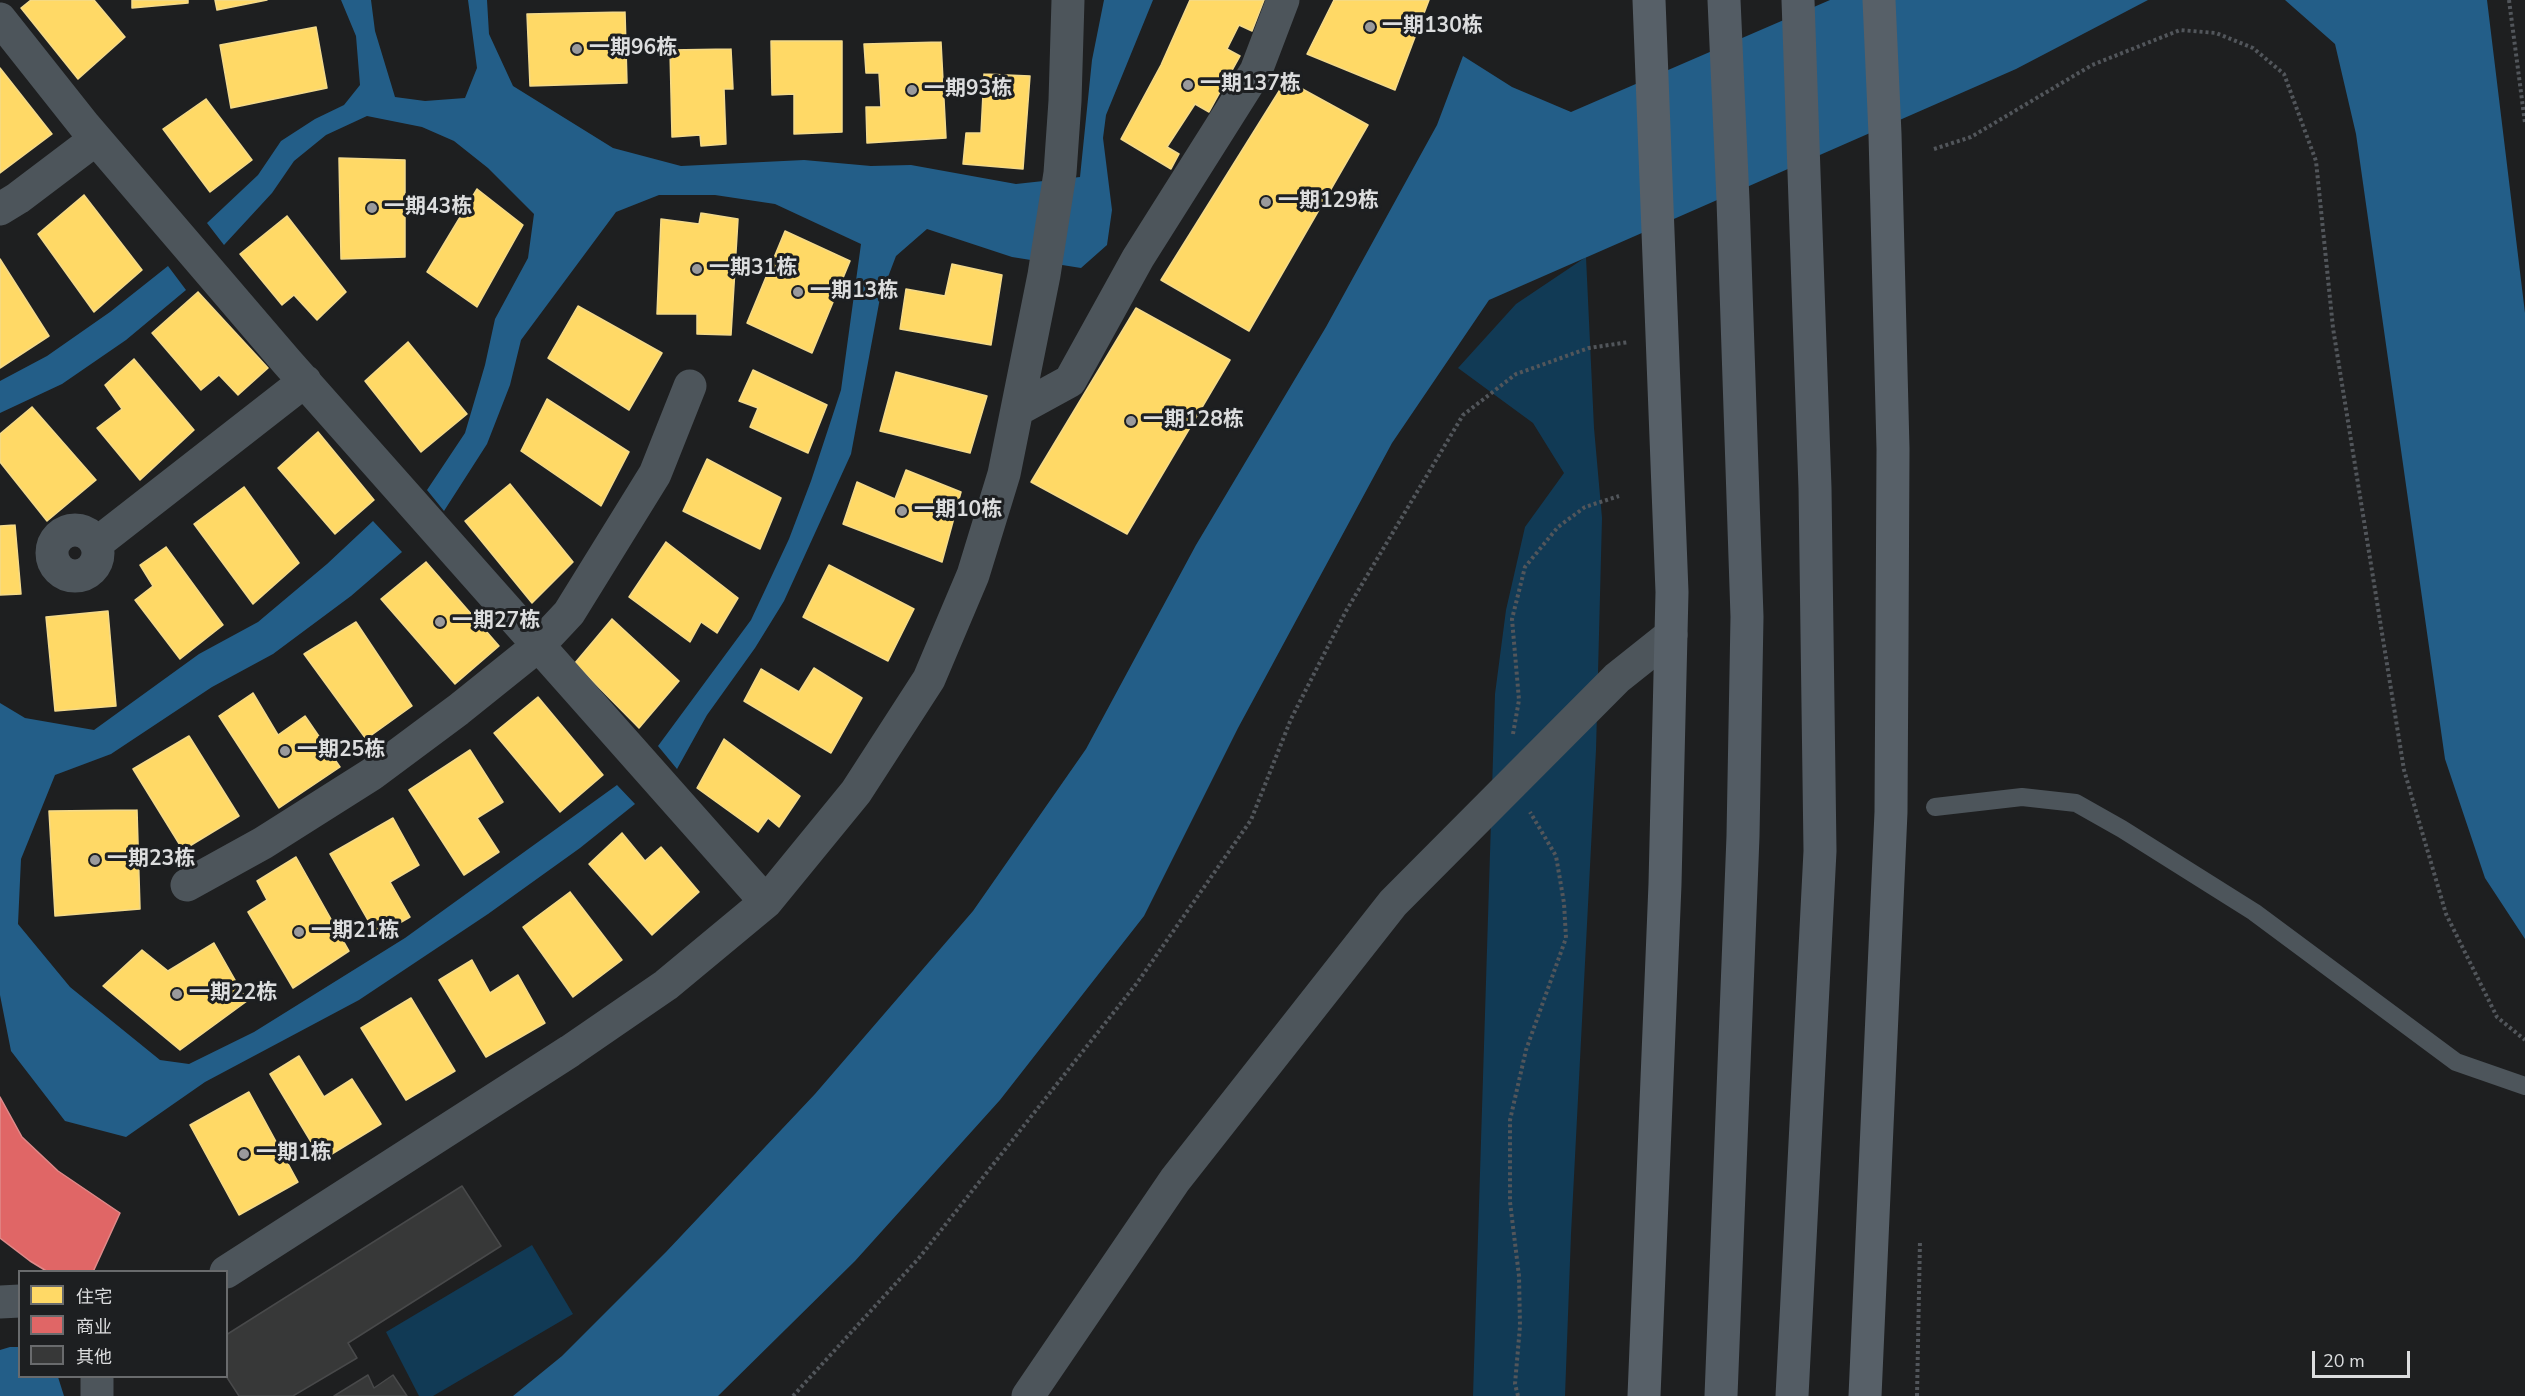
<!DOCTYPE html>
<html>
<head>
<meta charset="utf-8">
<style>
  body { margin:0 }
  #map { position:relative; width:2525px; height:1396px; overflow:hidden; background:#1e1f20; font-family:"Nunito Sans","Noto Sans SC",sans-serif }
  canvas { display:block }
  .legend { position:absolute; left:18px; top:1270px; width:210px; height:108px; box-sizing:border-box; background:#1d1f21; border:2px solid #696b6d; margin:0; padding:8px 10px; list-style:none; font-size:18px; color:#dcddde }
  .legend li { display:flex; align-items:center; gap:12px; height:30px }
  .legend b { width:30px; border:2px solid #696b6d }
  .scale { position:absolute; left:2312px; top:1351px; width:98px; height:27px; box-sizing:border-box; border:3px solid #dcddde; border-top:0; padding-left:8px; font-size:18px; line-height:21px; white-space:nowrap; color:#dcddde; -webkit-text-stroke:4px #1d1f21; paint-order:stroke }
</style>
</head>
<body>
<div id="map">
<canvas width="2525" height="1396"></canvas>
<ul class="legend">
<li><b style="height:16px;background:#ffd966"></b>住宅</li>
<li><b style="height:16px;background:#e06666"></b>商业</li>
<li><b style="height:16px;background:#373838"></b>其他</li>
</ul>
<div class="scale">20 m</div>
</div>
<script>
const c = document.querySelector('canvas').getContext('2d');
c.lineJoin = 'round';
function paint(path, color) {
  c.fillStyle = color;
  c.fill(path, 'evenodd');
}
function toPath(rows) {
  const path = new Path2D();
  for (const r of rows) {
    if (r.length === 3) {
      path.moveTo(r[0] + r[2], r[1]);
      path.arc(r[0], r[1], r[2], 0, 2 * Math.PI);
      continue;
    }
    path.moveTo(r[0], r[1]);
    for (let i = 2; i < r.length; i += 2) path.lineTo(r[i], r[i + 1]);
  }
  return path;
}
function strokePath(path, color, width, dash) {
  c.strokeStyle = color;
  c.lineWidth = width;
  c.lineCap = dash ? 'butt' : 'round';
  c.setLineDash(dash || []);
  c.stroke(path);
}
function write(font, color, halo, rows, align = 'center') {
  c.font = font + ' "Nunito Sans","Noto Sans SC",sans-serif';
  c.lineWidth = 6;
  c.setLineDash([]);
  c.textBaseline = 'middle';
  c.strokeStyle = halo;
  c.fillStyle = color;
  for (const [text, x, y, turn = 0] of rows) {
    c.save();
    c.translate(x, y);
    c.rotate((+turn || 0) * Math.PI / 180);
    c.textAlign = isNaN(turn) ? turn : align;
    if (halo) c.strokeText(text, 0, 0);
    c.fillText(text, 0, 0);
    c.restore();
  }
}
paint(toPath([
  [1586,257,1594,428,1602,518,1596,750,1571,1234,1565,1396,1473,1396,1495,694,1506,610,1525,527,1564,473,1533,423,1458,368,1516,304],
  [532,1245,573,1314,433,1396,419,1396,386,1332]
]), '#113a55');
paint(toPath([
  [341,0,371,0,375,31,395,97,425,101,465,98,477,68,468,0,487,0,489,34,513,86,613,148,681,166,804,160,871,166,911,165,1016,184,1080,177,1092,60,1104,0,1153,0,1106,115,1103,138,1112,210,1107,245,1081,268,1012,257,927,229,896,256,880,298,851,454,784,601,755,648,707,715,677,769,658,746,751,620,789,539,811,481,841,390,861,244,775,204,715,195,659,195,616,212,521,340,510,385,487,444,444,511,427,490,465,433,485,365,495,319,528,258,534,214,488,168,454,141,422,127,367,116,326,135,294,161,272,193,224,245,207,223,258,175,281,141,315,119,344,105,360,85,356,36],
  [1830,0,2148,0,2016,69,1489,300,1392,443,1238,728,1144,916,1000,1100,855,1261,718,1396,513,1396,562,1356,666,1252,815,1094,973,911,1086,749,1196,545,1326,327,1437,125,1463,56,1512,87,1571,112],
  [2285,0,2487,0,2525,313,2525,939,2485,878,2445,759,2356,134,2335,44],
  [168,266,186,290,126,340,62,384,0,413,0,381,47,356,110,312],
  [373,521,402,552,351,596,273,654,212,687,111,754,55,775,21,859,18,924,70,987,160,1060,189,1064,254,1032,405,938,617,785,635,804,580,848,488,914,359,1000,205,1082,126,1137,65,1121,11,1051,0,995,0,703,25,718,94,730,199,654,258,622,327,564],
  [10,1347,19,1347,20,1376,58,1377,64,1396,0,1396,0,1350]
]), '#235e88');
const homes = toPath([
  [31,0,94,0,125,37,78,79,21,8,31,0],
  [132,0,188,0,188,3,132,8,132,0],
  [215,0,267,0,217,10,215,0],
  [1190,0,1264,0,1252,31,1239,25,1227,49,1240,56,1209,112,1195,104,1167,147,1179,154,1171,169,1121,139,1161,65,1190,0],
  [1334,0,1429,0,1395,90,1307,54,1334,0],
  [625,12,627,83,530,86,527,14,625,12],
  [316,27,327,88,231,108,220,45,316,27],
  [771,41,842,41,842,132,794,134,794,94,772,95,771,41],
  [941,42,946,138,867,143,866,107,881,107,879,73,866,73,864,44,941,42],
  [731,49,733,89,724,89,726,144,701,146,700,135,672,137,670,50,731,49],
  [0,68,52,134,0,173,0,68],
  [984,74,1030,76,1023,169,963,164,966,133,981,133,984,74],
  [1286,80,1368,125,1249,331,1161,280,1286,80],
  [206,99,252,160,210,192,163,129,206,99],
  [339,158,405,160,405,257,341,259,339,158],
  [477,189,523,225,477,307,427,272,477,189],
  [84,195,142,270,94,312,38,234,84,195],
  [701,213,738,219,731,335,697,334,697,314,657,314,661,219,699,224,701,213],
  [287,216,346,292,317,320,294,295,282,305,240,254,287,216],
  [785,231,850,261,812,353,747,323,785,231],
  [0,259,49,336,0,368,0,259],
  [952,264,1002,275,991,345,900,329,906,289,945,296,952,264],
  [198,292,268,368,238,395,219,375,201,390,152,333,198,292],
  [578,306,662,353,629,410,548,358,578,306],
  [1136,308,1230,360,1127,534,1031,482,1136,308],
  [408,342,467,414,421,452,365,381,408,342],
  [134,359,194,430,140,480,97,428,122,409,105,385,134,359],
  [753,370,827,405,808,453,750,427,758,408,739,401,753,370],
  [896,372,987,396,970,453,880,431,896,372],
  [547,399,629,452,601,506,521,451,547,399],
  [32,407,96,480,47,521,0,462,0,434,32,407],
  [318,432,374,500,335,534,278,468,318,432],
  [707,459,781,498,760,549,683,511,707,459],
  [906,470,961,492,942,562,843,524,857,482,895,499,906,470],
  [510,484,573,562,532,603,465,521,510,484],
  [244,487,299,563,253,604,194,524,244,487],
  [15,525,21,594,0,595,0,526,15,525],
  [666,542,738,598,717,633,701,622,690,642,629,597,666,542],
  [166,547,223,625,180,659,135,600,153,586,140,565,166,547],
  [426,562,499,646,455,684,381,599,426,562],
  [829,565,914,609,888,661,803,617,829,565],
  [108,611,116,706,55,711,46,617,108,611],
  [612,619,679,681,639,728,575,663,612,619],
  [356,622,412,706,366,739,304,654,356,622],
  [814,668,862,698,831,753,744,701,761,669,799,692,814,668],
  [253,693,278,735,305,716,340,767,279,808,219,716,253,693],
  [538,697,603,775,560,812,494,733,538,697],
  [189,736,239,816,183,850,133,769,189,736],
  [724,739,800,796,779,827,768,818,758,832,697,788,724,739],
  [470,750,503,802,477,818,499,852,464,875,409,790,470,750],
  [137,810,140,909,55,916,49,811,137,810],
  [393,818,419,865,390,882,410,917,377,936,330,854,393,818],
  [622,833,645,861,661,847,699,892,652,935,589,864,622,833],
  [296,857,349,951,293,988,248,912,267,900,257,881,296,857],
  [570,892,622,960,573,997,523,927,570,892],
  [214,943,247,1001,180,1050,103,986,142,950,168,971,214,943],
  [472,960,490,993,518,975,545,1023,486,1057,439,980,472,960],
  [411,998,455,1071,406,1100,361,1028,411,998],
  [299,1056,324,1097,352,1079,381,1124,322,1160,270,1074,299,1056],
  [249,1092,298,1182,239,1215,190,1125,249,1092]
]);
paint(homes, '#ffd966');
strokePath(homes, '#f4da8a', 1.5);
const shops = toPath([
  [0,1097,22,1137,58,1171,120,1213,93,1272,48,1272,30,1261,0,1238,0,1097]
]);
paint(shops, '#e06666');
strokePath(shops, '#df8a8a', 1.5);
const building = toPath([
  [462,1186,501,1246,348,1343,357,1358,293,1396,239,1396,226,1376,226,1335,462,1186],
  [368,1375,374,1388,393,1375,407,1396,334,1396,368,1375]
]);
paint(building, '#373838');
strokePath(building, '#48494a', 1.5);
strokePath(toPath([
  [2509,0,2525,123],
  [1934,149,1971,137,2092,65,2180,30,2216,33,2253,48,2284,74,2316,161,2333,328,2404,770,2446,914,2497,1017,2525,1040],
  [1513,734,1519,700,1512,619,1525,567,1558,527,1585,507,1619,496],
  [793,1396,919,1258,1137,983,1251,820,1291,719,1346,611,1463,415,1516,374,1589,348,1629,342],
  [1518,1396,1515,1384,1520,1326,1519,1276,1510,1202,1510,1120,1526,1050,1566,938,1564,903,1556,856,1530,812],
  [1917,1396,1920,1240]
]), '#52565b', 4, [3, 3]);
strokePath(toPath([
  [1935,807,2022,797,2076,803,2122,829,2254,912,2456,1062,2525,1086]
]), '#4d555b', 18);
strokePath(toPath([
  [0,19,84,125,287,362,766,902],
  [0,209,18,198,96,139],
  [1017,410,1070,381,1138,258,1256,71,1283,0],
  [75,553,23],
  [96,544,305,381],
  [187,885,263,843,372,774,458,710,539,645,569,613,655,474,690,386],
  [226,1272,570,1051,666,985,766,902,856,792,929,679,973,575,1004,474,1044,275,1060,173,1065,101,1068,0],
  [0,1302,20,1301],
  [97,1376,97,1396],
  [1028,1396,1175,1180,1393,903,1617,678,1671,635]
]), '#4d555b', 33);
strokePath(toPath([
  [1644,1396,1665,884,1672,592,1649,0],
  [1865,1396,1891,812,1892,644,1893,449,1885,134,1879,0]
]), '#576068', 33);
strokePath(toPath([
  [1721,1396,1743,836,1747,617,1733,200,1724,0],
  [1792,1396,1820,851,1815,488,1798,0]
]), '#535c64', 33);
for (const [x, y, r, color] of [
  [1370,27,6,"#9a9a9c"],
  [577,49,6,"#9a9a9c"],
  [1188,85,6,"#9a9a9c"],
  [912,90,6,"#9a9a9c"],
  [1266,202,6,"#9a9a9c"],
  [372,208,6,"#9a9a9c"],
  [697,269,6,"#9a9a9c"],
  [798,292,6,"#9a9a9c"],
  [1131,421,6,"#9a9a9c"],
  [902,511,6,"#9a9a9c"],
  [440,622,6,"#9a9a9c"],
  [285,751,6,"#9a9a9c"],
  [95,860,6,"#9a9a9c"],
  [299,932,6,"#9a9a9c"],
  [177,994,6,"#9a9a9c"],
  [244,1154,6,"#9a9a9c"]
]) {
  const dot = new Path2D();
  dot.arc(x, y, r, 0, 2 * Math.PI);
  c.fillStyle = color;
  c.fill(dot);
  strokePath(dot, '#1d1f21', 2);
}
write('bold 21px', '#dcddde', '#1d1f21', [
  ["一期130栋",1382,27],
  ["一期96栋",589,49],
  ["一期137栋",1200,85],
  ["一期93栋",924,90],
  ["一期129栋",1278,202],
  ["一期43栋",384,208],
  ["一期31栋",709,269],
  ["一期13栋",810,292],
  ["一期128栋",1143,421],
  ["一期10栋",914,511],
  ["一期27栋",452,622],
  ["一期25栋",297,751],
  ["一期23栋",107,860],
  ["一期21栋",311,932],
  ["一期22栋",189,994],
  ["一期1栋",256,1154]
], 'left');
</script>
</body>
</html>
